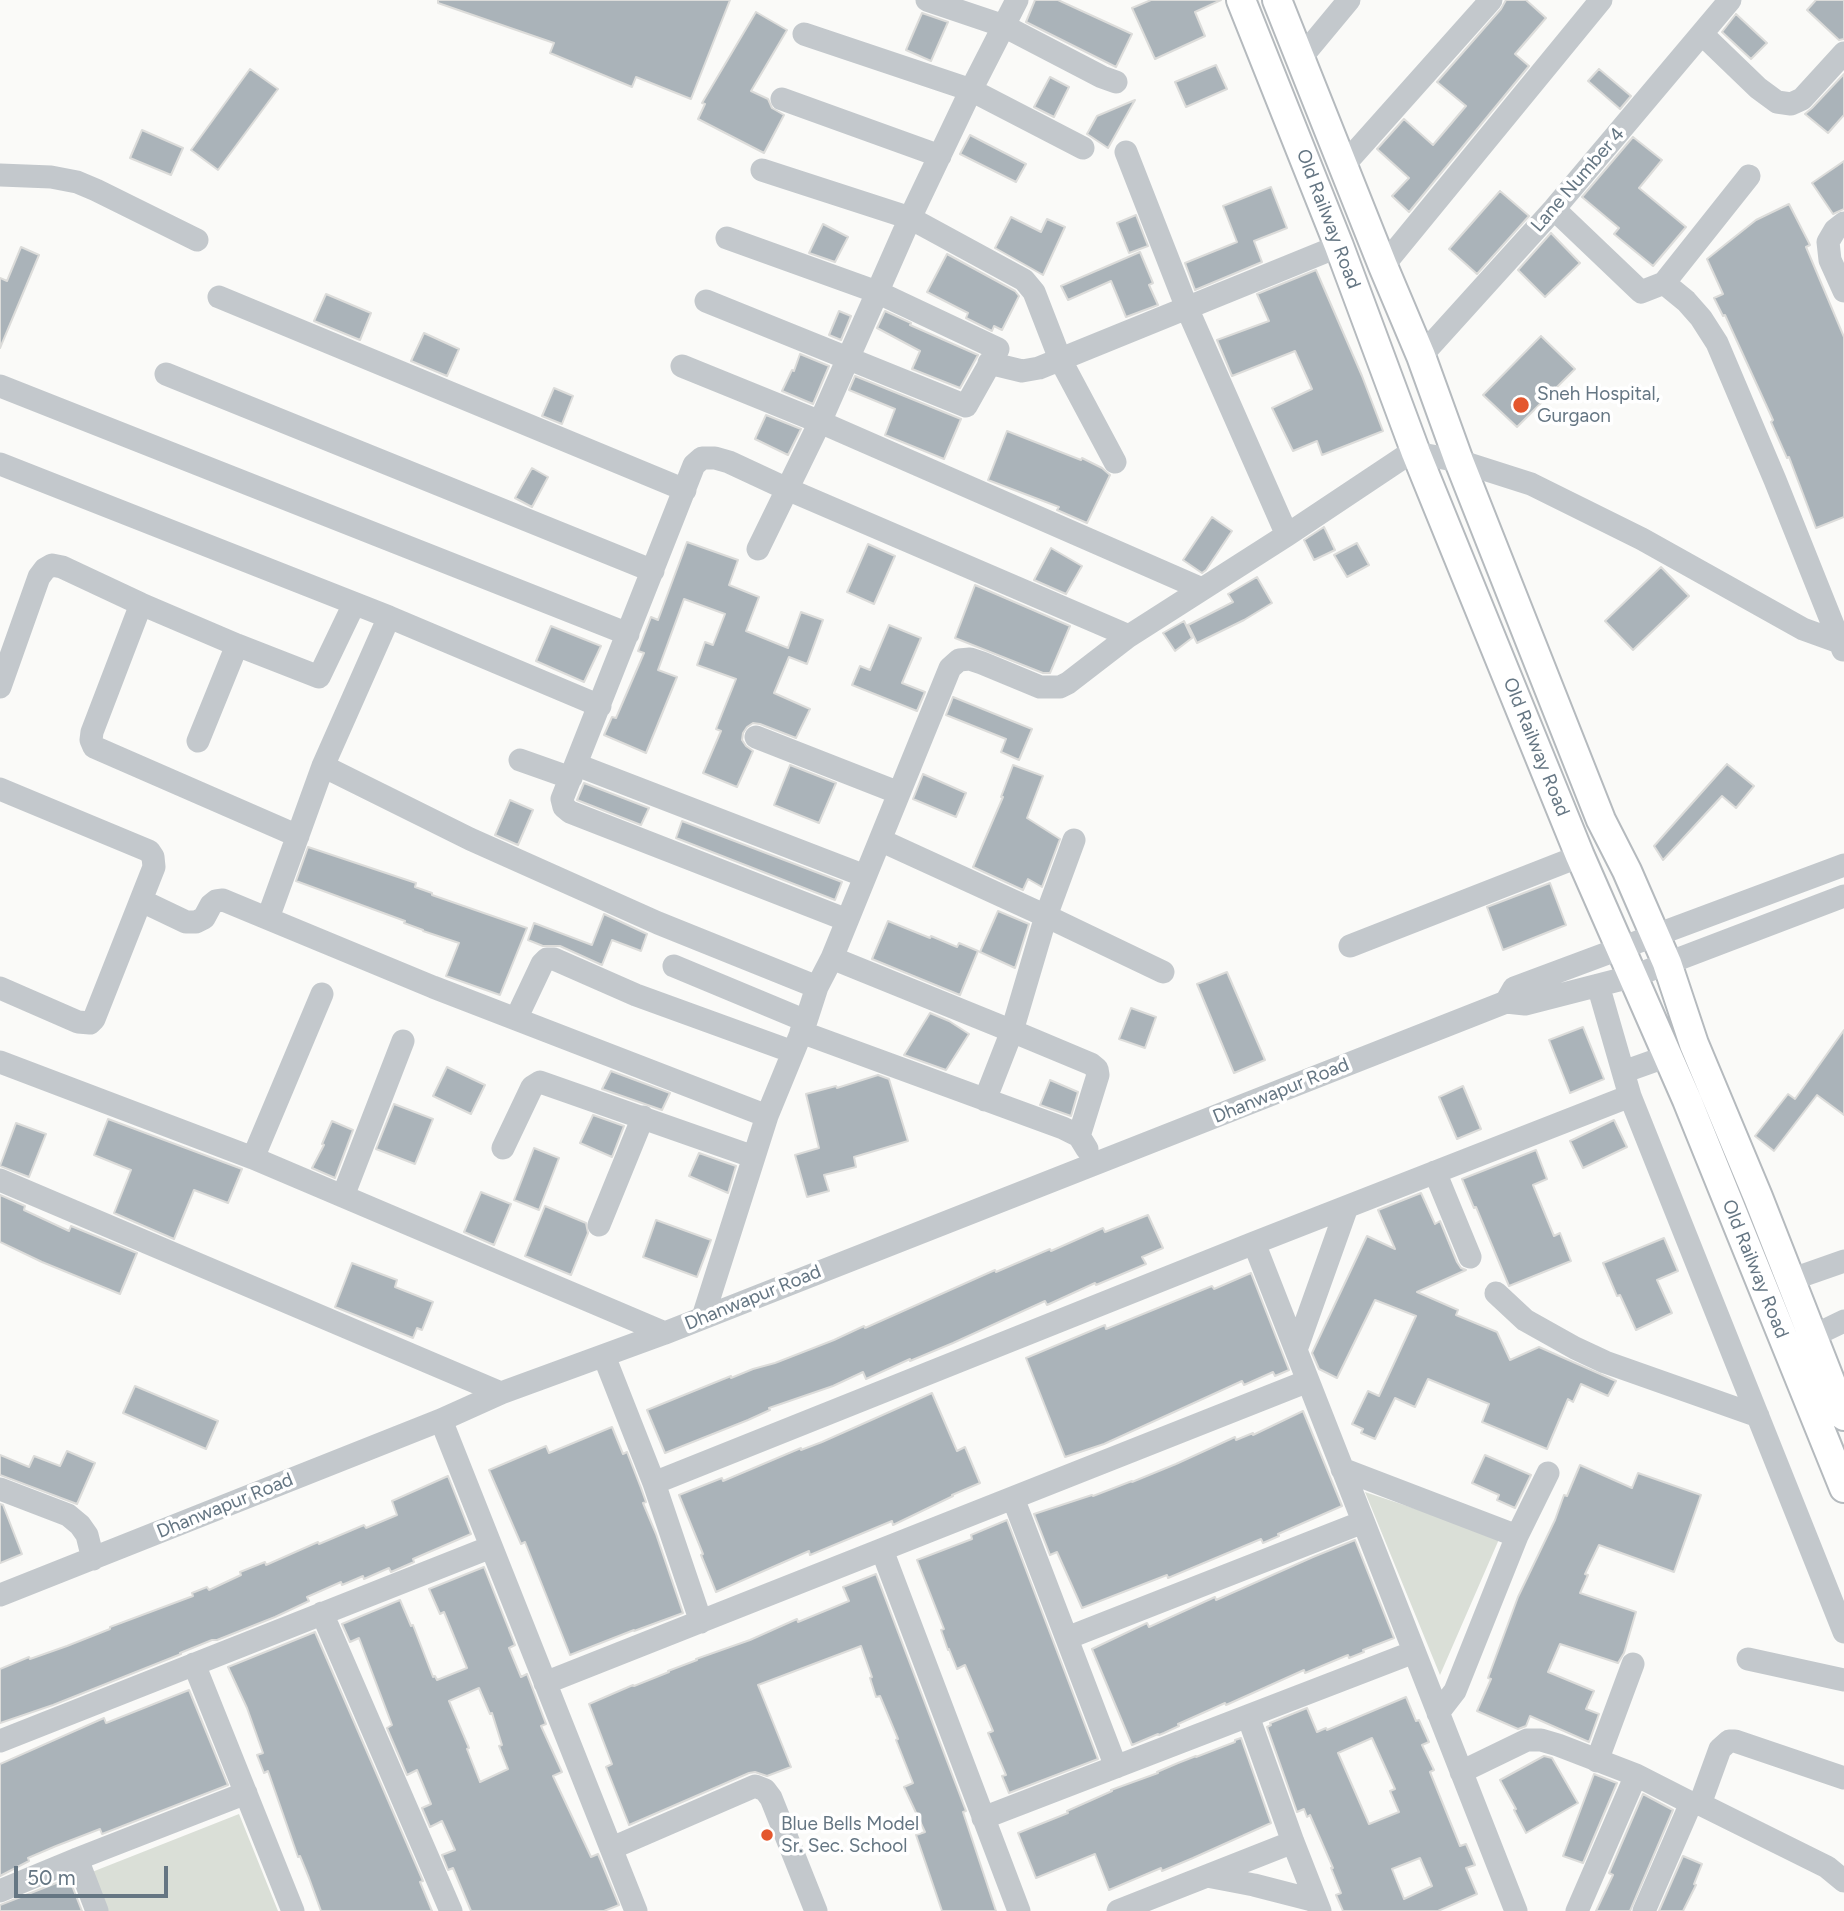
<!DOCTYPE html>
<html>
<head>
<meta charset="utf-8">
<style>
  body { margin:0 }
  #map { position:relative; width:1844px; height:1911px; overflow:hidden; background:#fafaf8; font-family:Figtree,sans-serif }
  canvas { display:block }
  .scale { position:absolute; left:14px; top:1866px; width:154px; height:32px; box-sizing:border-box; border:4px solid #657683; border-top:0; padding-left:9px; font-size:21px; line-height:24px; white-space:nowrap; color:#657683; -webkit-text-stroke:5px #fff; paint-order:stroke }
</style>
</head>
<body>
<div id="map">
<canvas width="1844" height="1911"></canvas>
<div class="scale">50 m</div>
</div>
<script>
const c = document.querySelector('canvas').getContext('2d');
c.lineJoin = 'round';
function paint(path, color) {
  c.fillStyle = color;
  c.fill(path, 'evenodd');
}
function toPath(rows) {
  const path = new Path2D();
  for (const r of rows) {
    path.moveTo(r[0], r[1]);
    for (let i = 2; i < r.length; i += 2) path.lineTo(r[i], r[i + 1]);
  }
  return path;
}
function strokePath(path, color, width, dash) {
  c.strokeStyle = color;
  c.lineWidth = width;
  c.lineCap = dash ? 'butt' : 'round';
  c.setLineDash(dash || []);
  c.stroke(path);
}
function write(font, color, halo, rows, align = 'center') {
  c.font = font + ' Figtree,sans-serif';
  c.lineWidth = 7;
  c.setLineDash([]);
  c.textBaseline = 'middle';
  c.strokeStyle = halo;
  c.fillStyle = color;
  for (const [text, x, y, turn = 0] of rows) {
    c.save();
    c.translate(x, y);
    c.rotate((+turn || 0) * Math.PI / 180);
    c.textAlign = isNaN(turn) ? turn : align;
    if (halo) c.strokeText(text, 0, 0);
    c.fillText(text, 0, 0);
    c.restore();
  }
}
paint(toPath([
  [1365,1492,1500,1537,1440,1675],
  [239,1814,278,1911,107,1911,92,1872]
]), '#dadfd7');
const building = toPath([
  [438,0,730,0,691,99,636,77,632,87,550,53,554,43,438,3,438,0],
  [1035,0,1058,0,1132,34,1116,67,1026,22,1035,0],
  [1151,0,1221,0,1195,12,1205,36,1155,59,1132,8,1151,0],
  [1506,0,1526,0,1546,18,1515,54,1529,66,1409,212,1392,196,1409,178,1377,149,1404,119,1433,145,1466,106,1437,82,1501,9,1506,0],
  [1816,0,1844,0,1844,39,1839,40,1807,10,1816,0],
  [756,12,787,30,751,91,768,99,772,108,784,115,764,153,698,119,705,104,702,103,756,12],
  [922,13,948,22,931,61,906,50,922,13],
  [1736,14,1767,43,1751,59,1722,32,1736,14],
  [1216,65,1227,89,1186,107,1175,82,1216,65],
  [250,69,278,89,218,170,191,150,250,69],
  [1599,69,1631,96,1620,109,1588,81,1599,69],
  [1844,74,1844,115,1828,133,1805,114,1812,108,1844,74],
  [1050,77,1069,87,1054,117,1034,107,1050,77],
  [1135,100,1108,148,1087,134,1097,116,1135,100],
  [142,130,183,148,171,175,130,158,142,130],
  [970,135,1026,164,1016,182,960,154,970,135],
  [1633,137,1662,160,1639,188,1686,227,1653,266,1614,234,1619,228,1582,197,1633,137],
  [1844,161,1844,209,1833,214,1812,183,1844,161],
  [1271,187,1287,228,1254,241,1262,262,1195,290,1185,263,1237,242,1223,206,1271,187],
  [1500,191,1529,216,1477,274,1449,249,1500,191],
  [1789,204,1810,245,1806,247,1844,337,1844,517,1816,528,1789,457,1787,458,1771,422,1773,420,1725,315,1723,316,1714,298,1723,294,1707,259,1756,220,1789,204],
  [1136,215,1148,246,1129,253,1117,223,1136,215],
  [1011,217,1041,232,1047,219,1065,227,1043,275,995,248,1011,217],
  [823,224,848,237,835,262,809,253,823,224],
  [1551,233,1580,263,1545,297,1518,270,1551,233],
  [21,247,39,255,0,348,0,278,7,281,21,247],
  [1140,252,1153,283,1149,285,1158,305,1126,317,1111,281,1068,300,1061,286,1140,252],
  [947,254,1015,291,1019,296,1002,330,994,326,992,331,966,318,968,313,927,292,947,254],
  [1316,270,1362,376,1383,431,1322,455,1317,441,1293,451,1272,408,1312,389,1295,351,1232,376,1217,340,1269,321,1257,294,1316,270],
  [326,294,371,313,360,340,314,321,326,294],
  [839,311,851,316,841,340,829,335,839,311],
  [885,311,911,323,910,325,978,355,960,388,912,369,920,351,877,328,885,311],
  [424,333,459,349,447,376,411,361,424,333],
  [1541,336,1575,369,1517,427,1483,395,1541,336],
  [800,354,829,366,813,404,782,391,792,370,794,371,800,354],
  [855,376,961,419,944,459,885,435,895,409,849,390,855,376],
  [554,388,573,396,562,424,542,416,554,388],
  [766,415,801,429,788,455,755,439,766,415],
  [1007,431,1081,460,1082,458,1102,468,1110,475,1087,523,1057,510,1059,507,988,480,1007,431],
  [532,468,548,477,532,507,515,498,532,468],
  [1212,517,1232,531,1206,570,1202,573,1183,560,1212,517],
  [1324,527,1335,550,1314,560,1304,540,1324,527],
  [687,542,738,560,729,585,759,597,746,631,788,648,801,612,823,620,807,664,789,657,774,693,810,709,796,738,760,724,753,723,747,727,743,733,742,740,746,746,753,751,737,787,703,773,721,731,716,729,736,679,697,665,705,642,713,645,725,614,684,599,658,670,677,677,646,753,604,735,612,717,616,718,644,653,638,651,651,617,658,620,687,542],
  [1357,543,1369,565,1347,577,1334,555,1357,543],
  [868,544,895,556,874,604,847,592,868,544],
  [1051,548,1082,566,1066,594,1034,580,1051,548],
  [1661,567,1689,596,1633,650,1605,621,1661,567],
  [1257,577,1272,603,1244,620,1197,643,1188,625,1233,602,1228,594,1257,577],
  [975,585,1070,626,1050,673,1043,673,955,638,975,585],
  [1184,621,1192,638,1175,651,1163,633,1184,621],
  [889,625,921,638,902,683,925,692,917,711,852,685,860,666,870,670,889,625],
  [551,626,601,646,584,682,536,661,551,626],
  [953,697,1032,729,1019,760,1001,752,1006,739,946,715,953,697],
  [1727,764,1754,786,1736,808,1722,796,1663,860,1654,846,1727,764],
  [790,765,836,783,819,823,774,805,790,765],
  [1013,765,1043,776,1027,818,1060,839,1042,887,1028,879,1023,890,973,867,1003,797,1001,797,1013,765],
  [923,774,966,793,956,817,913,799,923,774],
  [584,783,649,808,641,825,577,800,584,783],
  [510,800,533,810,518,845,495,835,510,800],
  [682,821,842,882,835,900,676,838,682,821],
  [308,847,416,883,415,887,432,893,432,895,527,928,500,995,446,976,459,943,423,931,423,930,404,923,405,921,296,881,308,847],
  [1550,883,1566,925,1503,950,1487,907,1550,883],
  [998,911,1029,924,1015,968,980,952,998,911],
  [604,914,647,934,641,951,612,940,602,965,560,946,543,946,528,940,534,923,592,945,604,914],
  [888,921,930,938,931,936,957,947,959,943,978,951,960,995,872,959,888,921],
  [1227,972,1265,1060,1234,1073,1197,984,1227,972],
  [1131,1008,1156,1017,1145,1048,1119,1039,1131,1008],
  [930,1013,949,1021,969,1034,946,1070,904,1055,930,1013],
  [1583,1027,1604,1079,1570,1093,1549,1040,1583,1027],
  [1844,1030,1844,1115,1817,1095,1774,1151,1755,1136,1788,1094,1795,1099,1844,1030],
  [447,1067,485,1085,471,1114,433,1096,447,1067],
  [611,1071,670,1093,662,1110,602,1089,611,1071],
  [878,1075,889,1079,908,1141,854,1157,856,1167,824,1175,829,1191,807,1197,795,1155,819,1148,806,1094,836,1086,837,1088,878,1075],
  [1050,1080,1078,1092,1071,1116,1040,1105,1050,1080],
  [1463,1086,1481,1129,1457,1139,1439,1097,1463,1086],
  [394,1104,433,1119,415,1164,376,1149,394,1104],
  [593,1115,624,1126,612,1157,580,1143,593,1115],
  [108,1119,242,1169,228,1203,194,1190,174,1239,114,1213,131,1170,94,1155,108,1119],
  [1614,1120,1627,1147,1583,1168,1570,1141,1614,1120],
  [332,1121,353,1130,335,1178,312,1168,324,1145,322,1144,332,1121],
  [16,1123,46,1134,29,1177,0,1166,16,1123],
  [534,1148,559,1158,539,1210,514,1200,534,1148],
  [1536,1150,1547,1179,1533,1185,1554,1236,1560,1233,1571,1261,1509,1286,1476,1207,1474,1208,1462,1179,1536,1150],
  [699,1153,736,1166,728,1193,689,1176,699,1153],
  [481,1192,511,1204,494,1245,464,1232,481,1192],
  [1421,1193,1435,1224,1440,1221,1457,1262,1461,1268,1466,1270,1417,1292,1458,1310,1456,1315,1497,1332,1510,1360,1539,1347,1616,1381,1608,1396,1581,1384,1573,1402,1568,1399,1547,1449,1482,1422,1489,1404,1428,1379,1415,1407,1395,1398,1375,1439,1361,1433,1363,1429,1352,1424,1368,1391,1379,1396,1416,1316,1375,1300,1337,1378,1319,1369,1312,1353,1367,1236,1395,1249,1378,1210,1421,1193],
  [0,1195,25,1206,24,1210,69,1231,71,1226,137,1253,120,1294,42,1262,0,1242,0,1195],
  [545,1206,586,1223,588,1233,571,1275,525,1256,545,1206],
  [1148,1215,1163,1248,1142,1257,1146,1264,1096,1285,1095,1283,1047,1305,1045,1301,953,1343,910,1361,910,1359,866,1379,863,1372,833,1386,769,1408,770,1410,748,1420,665,1453,647,1410,731,1376,731,1378,753,1369,775,1363,834,1340,864,1326,865,1328,995,1270,996,1272,1050,1249,1051,1251,1103,1228,1105,1232,1148,1215],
  [656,1220,711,1240,697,1277,643,1257,656,1220],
  [1664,1238,1678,1271,1657,1280,1672,1313,1636,1330,1620,1295,1617,1296,1603,1263,1664,1238],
  [352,1263,397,1280,395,1287,433,1302,422,1330,417,1328,413,1338,335,1307,352,1263],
  [1251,1273,1289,1370,1275,1376,1273,1372,1244,1385,1242,1381,1104,1444,1065,1457,1026,1358,1105,1325,1106,1329,1212,1286,1214,1289,1251,1273],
  [135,1386,218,1421,206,1449,123,1413,135,1386],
  [932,1393,957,1451,965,1447,980,1483,952,1495,953,1496,893,1525,892,1521,810,1555,809,1551,716,1592,701,1555,703,1554,679,1495,722,1478,723,1481,801,1448,801,1450,822,1442,932,1393],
  [1303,1411,1342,1506,1278,1534,1279,1536,1263,1543,1261,1539,1168,1578,1167,1575,1082,1608,1057,1552,1050,1555,1034,1514,1092,1495,1093,1496,1132,1481,1132,1482,1176,1464,1235,1437,1236,1440,1253,1433,1253,1435,1303,1411],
  [612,1427,623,1454,627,1452,641,1488,646,1502,643,1503,656,1534,683,1613,634,1631,634,1630,570,1655,525,1542,521,1544,489,1470,546,1446,549,1453,612,1427],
  [67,1451,95,1463,77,1504,0,1475,0,1455,29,1467,34,1456,60,1466,67,1451],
  [1485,1455,1531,1475,1515,1508,1497,1500,1499,1495,1472,1483,1485,1455],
  [1580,1465,1632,1488,1638,1473,1701,1495,1674,1572,1599,1545,1585,1574,1588,1575,1580,1593,1636,1612,1624,1653,1618,1663,1560,1644,1548,1672,1594,1691,1586,1709,1599,1714,1589,1742,1530,1716,1526,1726,1518,1729,1477,1711,1491,1679,1488,1678,1518,1597,1555,1520,1564,1495,1567,1496,1580,1465],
  [448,1476,471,1534,413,1559,414,1562,391,1572,389,1568,364,1579,363,1576,342,1585,341,1582,307,1597,309,1601,275,1617,217,1640,212,1640,180,1653,181,1654,53,1705,0,1723,0,1669,29,1657,30,1659,67,1646,110,1629,110,1627,193,1596,192,1593,207,1587,209,1590,241,1575,240,1572,265,1562,266,1565,318,1542,319,1544,364,1525,366,1528,397,1515,392,1501,448,1476],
  [0,1504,3,1505,22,1554,0,1563,0,1504],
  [1007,1520,1098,1759,1009,1793,1002,1776,1006,1775,988,1733,993,1731,965,1665,957,1669,949,1649,948,1650,941,1630,944,1629,917,1560,972,1539,971,1535,1007,1520],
  [1355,1540,1394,1638,1363,1650,1364,1652,1349,1658,1348,1655,1305,1673,1304,1670,1226,1705,1225,1703,1178,1724,1179,1726,1164,1733,1159,1735,1158,1734,1132,1745,1092,1649,1147,1623,1149,1627,1215,1597,1216,1600,1313,1557,1355,1540],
  [484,1567,515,1645,509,1648,521,1677,527,1674,546,1724,541,1726,562,1772,553,1776,591,1857,598,1854,619,1905,604,1911,471,1911,453,1868,448,1870,442,1855,455,1850,442,1821,430,1827,422,1808,431,1804,417,1770,407,1775,387,1728,392,1725,359,1638,350,1642,342,1624,400,1600,411,1626,413,1625,433,1677,435,1676,437,1680,467,1668,444,1612,440,1614,429,1589,484,1567],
  [479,1688,490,1714,492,1713,502,1745,499,1746,508,1769,480,1782,467,1749,469,1748,449,1701,479,1688],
  [876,1574,966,1811,963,1812,996,1911,942,1911,916,1835,925,1832,904,1787,913,1783,896,1740,898,1739,880,1696,876,1697,870,1678,872,1677,861,1646,758,1685,791,1767,767,1776,755,1772,749,1773,629,1825,606,1767,612,1764,589,1704,633,1685,634,1686,669,1672,668,1671,697,1660,696,1659,750,1640,797,1619,798,1622,849,1601,843,1587,876,1574],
  [315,1632,423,1881,420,1882,432,1911,321,1911,309,1878,300,1856,298,1857,268,1771,264,1773,257,1755,263,1753,247,1708,228,1667,315,1632],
  [189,1690,228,1785,102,1834,100,1829,56,1846,28,1858,29,1861,0,1876,0,1764,104,1718,106,1723,189,1690],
  [1406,1697,1416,1721,1419,1720,1429,1742,1422,1745,1434,1770,1430,1772,1460,1846,1466,1844,1475,1865,1466,1868,1477,1894,1438,1911,1343,1911,1336,1895,1341,1893,1331,1868,1333,1868,1310,1815,1307,1817,1304,1809,1297,1812,1267,1727,1271,1725,1270,1723,1307,1708,1317,1732,1326,1728,1327,1730,1406,1697],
  [1372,1738,1395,1789,1390,1791,1399,1812,1369,1824,1338,1753,1372,1738],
  [1420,1858,1432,1886,1404,1899,1392,1869,1420,1858],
  [1241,1738,1271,1823,1193,1858,1162,1871,1161,1868,1109,1890,1095,1854,1036,1878,1018,1833,1068,1813,1067,1811,1112,1791,1111,1790,1158,1773,1157,1772,1178,1763,1196,1756,1196,1757,1235,1742,1235,1740,1241,1738],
  [1544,1756,1552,1758,1578,1803,1526,1833,1514,1810,1516,1809,1500,1780,1544,1756],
  [1594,1774,1617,1783,1583,1863,1563,1856,1594,1774],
  [1643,1794,1673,1810,1630,1911,1596,1911,1613,1875,1609,1873,1643,1794],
  [1683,1856,1702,1864,1694,1884,1696,1885,1683,1911,1659,1911,1683,1856],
  [69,1878,82,1911,0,1911,0,1905,69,1878]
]);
paint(building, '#aab3b9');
strokePath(building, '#dcdcda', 2);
const major = toPath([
  [1241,0,1339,246,1416,453,1580,856,1687,1100,1844,1488],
  [1277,0,1383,266,1421,356,1459,461,1601,820,1627,871,1667,963,1694,1044,1758,1197,1844,1416]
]);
strokePath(major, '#b5babe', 32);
strokePath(toPath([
  [927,0,1004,26,1102,77,1116,82],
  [804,34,971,90,1083,148],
  [1703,35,1758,88,1777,102,1791,104,1802,99,1844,53],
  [1300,59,1349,0],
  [782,99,940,156],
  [1126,152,1187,308,1287,535],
  [1343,166,1491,0],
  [762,170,910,218,1024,280,1034,292,1060,359,1115,462],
  [0,175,51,177,77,182,96,190,197,240],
  [1554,209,1641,292,1664,283,1749,176],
  [1844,223,1835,230,1828,242,1830,260,1844,291],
  [1383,266,1601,0],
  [1664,283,1686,301,1701,318,1717,343,1775,480,1843,650],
  [219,297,685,490],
  [706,301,966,406,998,349,877,292,727,238],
  [1421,356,1554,209,1730,0],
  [989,363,1022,371,1039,368,1339,246],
  [682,366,820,422,1202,589],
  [166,374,653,571],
  [0,386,628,634],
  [0,464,389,617,600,706],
  [758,549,820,422,910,218,971,90,1017,0],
  [141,604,92,732,91,740,94,747,298,836],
  [0,687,39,577,45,569,52,565,62,567,141,604,237,645,319,677,354,604],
  [756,737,899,793],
  [198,741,237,645],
  [520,760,571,778],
  [577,765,865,876],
  [323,766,470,839,658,923,817,987],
  [0,789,149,851,153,857,154,867,94,1019,90,1023,78,1022,0,988],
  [880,840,1046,916,1163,972],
  [142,901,186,922,196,922,204,918,211,905,216,901,223,900,433,987,767,1116],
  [268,918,323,766,389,617],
  [847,920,570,812,564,807,562,799,694,465,702,458,715,458,729,462,787,489,1129,636],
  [1350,946,1580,856],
  [832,958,1012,1031,1091,1064,1097,1069,1098,1075,1079,1136],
  [674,966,806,1021],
  [1598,985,1630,1096,1844,1632],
  [1506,1002,1514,988,1844,865],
  [516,1019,542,964,547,959,554,959,636,995,793,1052],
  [801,1032,1063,1128,1079,1136,1087,1149],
  [0,1062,253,1158,665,1333],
  [1623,1072,1668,1056],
  [985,1100,1012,1031,1046,916,1074,840],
  [503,1148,532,1087,540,1082,754,1157],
  [253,1158,322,994],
  [1435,1172,1470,1257],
  [0,1180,501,1393],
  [343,1196,403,1041],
  [599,1225,643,1117],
  [1254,1243,1516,1911],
  [1790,1280,1844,1261],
  [1496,1293,1525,1320,1575,1348,1605,1362,1758,1416],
  [703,1317,767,1116,806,1021,817,987,832,958,950,668,959,660,970,659,982,663,1040,687,1060,687,1068,683,1129,636,1287,535,1407,455,1416,453,1459,461,1531,484,1642,539,1803,629,1839,642,1844,640],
  [1813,1336,1844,1321],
  [1296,1350,1347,1207],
  [604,1356,654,1483,701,1622],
  [441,1420,636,1911],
  [1342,1469,1517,1536],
  [654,1483,1254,1243,1630,1096],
  [0,1489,68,1515,80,1525,87,1535,93,1559],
  [1013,1498,1116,1767],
  [882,1550,1019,1911],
  [0,1595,441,1420,501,1393,665,1333,1506,1002,1525,1004,1634,976,1844,896],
  [322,1613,451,1911],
  [1067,1638,1363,1522],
  [1748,1659,1844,1680],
  [194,1664,293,1911],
  [545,1683,1308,1381],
  [1438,1713,1455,1691,1517,1536,1548,1473],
  [1248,1716,1293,1842,1320,1911],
  [0,1741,491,1547],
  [1597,1761,1633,1664],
  [1461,1772,1527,1740,1541,1740,1558,1745,1636,1775,1691,1803,1700,1804,1827,1867,1844,1881],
  [1700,1804,1720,1749,1729,1741,1735,1741,1844,1778],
  [983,1818,1414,1652],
  [612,1848,755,1786,765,1790,771,1798,816,1911],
  [77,1859,97,1911],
  [1207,1876,1254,1885,1316,1901],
  [0,1891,77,1859,246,1793],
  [1118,1911,1293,1842],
  [1577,1911,1636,1775],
  [1644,1911,1691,1803]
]), '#c3c8cc', 23);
strokePath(major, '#fff', 28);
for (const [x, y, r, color] of [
  [1521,405,9,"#e4572e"],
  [767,1835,7,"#e4572e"]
]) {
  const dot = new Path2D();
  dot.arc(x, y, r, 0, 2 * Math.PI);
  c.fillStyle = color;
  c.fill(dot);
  strokePath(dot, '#fff', 2.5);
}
write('19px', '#657683', '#fff', [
  ["Lane Number 4",1578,180,-49],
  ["Old Railway Road",1328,219,69],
  ["Old Railway Road",1536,747,68],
  ["Dhanwapur Road",1281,1091,-22],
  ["Old Railway Road",1755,1269,68],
  ["Dhanwapur Road",753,1298,-22],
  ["Dhanwapur Road",225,1506,-22]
]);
write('19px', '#657683', '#fff', [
  ["Sneh Hospital,",1537,394],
  ["Gurgaon",1537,416],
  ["Blue Bells Model",781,1824],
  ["Sr. Sec. School",781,1846]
], 'left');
</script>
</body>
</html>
